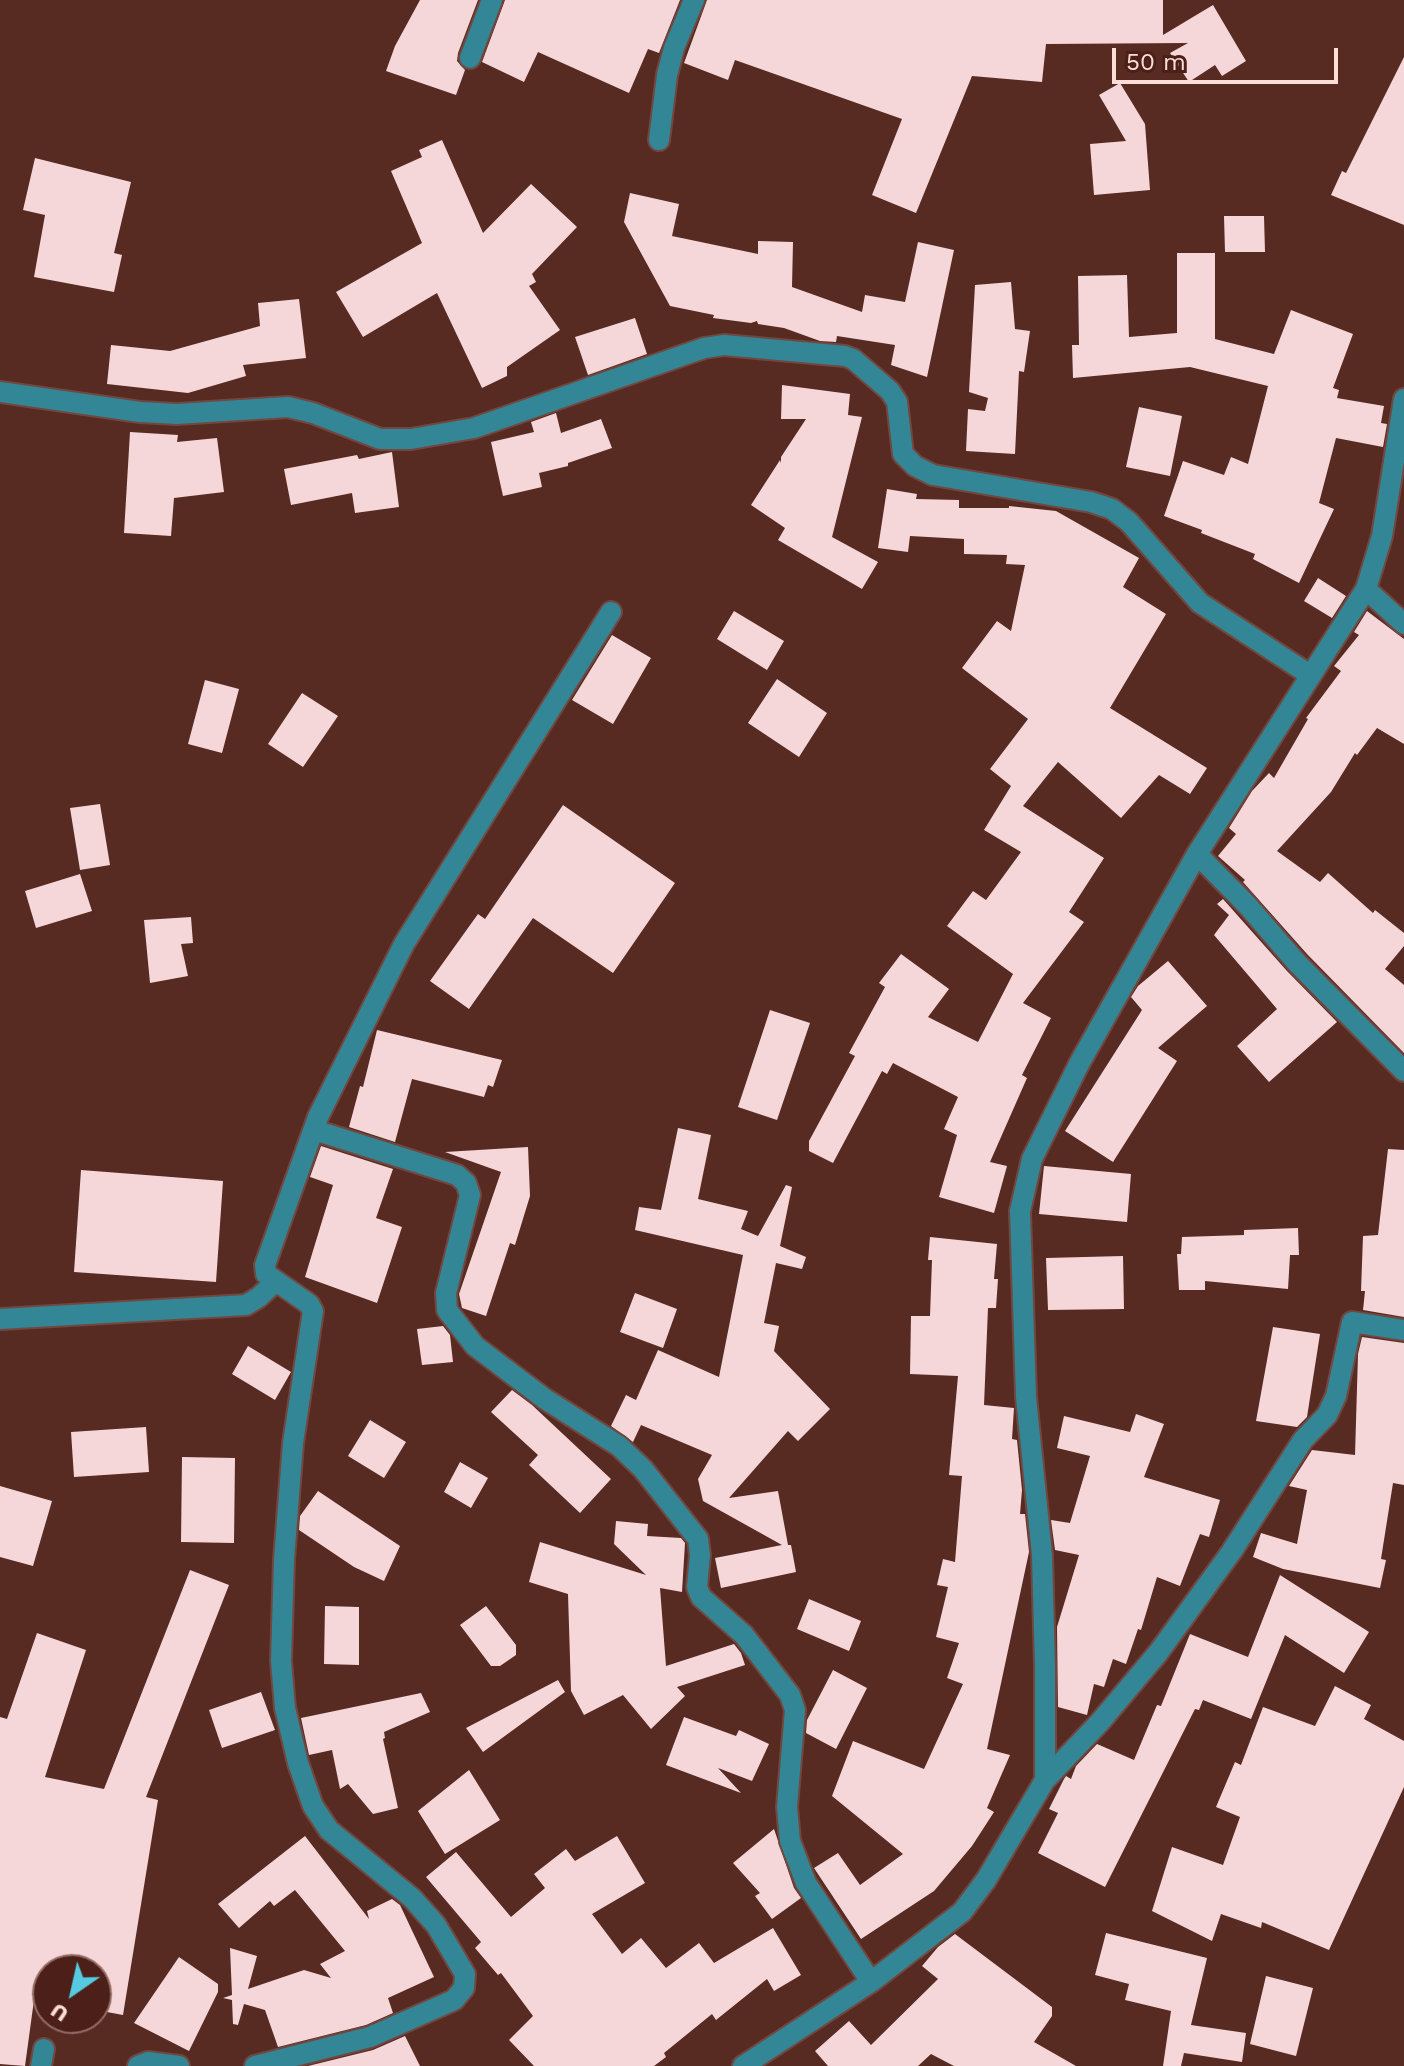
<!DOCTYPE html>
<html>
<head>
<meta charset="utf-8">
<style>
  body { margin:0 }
  #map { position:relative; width:1404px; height:2066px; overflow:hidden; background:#572a22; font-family:"Work Sans",sans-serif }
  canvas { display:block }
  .north { position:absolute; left:32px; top:1954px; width:80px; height:80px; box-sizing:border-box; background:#4c2018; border:2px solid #926c65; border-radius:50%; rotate:214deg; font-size:22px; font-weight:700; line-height:32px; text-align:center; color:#fcded8 }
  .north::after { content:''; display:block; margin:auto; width:28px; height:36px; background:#55cae0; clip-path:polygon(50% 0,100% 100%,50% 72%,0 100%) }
  .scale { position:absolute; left:1112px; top:48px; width:226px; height:36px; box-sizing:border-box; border:4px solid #fcded8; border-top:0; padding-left:10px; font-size:24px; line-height:28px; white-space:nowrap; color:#fcded8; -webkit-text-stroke:6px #4c2018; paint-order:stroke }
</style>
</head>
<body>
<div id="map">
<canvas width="1404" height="2066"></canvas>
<div class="north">U</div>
<div class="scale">50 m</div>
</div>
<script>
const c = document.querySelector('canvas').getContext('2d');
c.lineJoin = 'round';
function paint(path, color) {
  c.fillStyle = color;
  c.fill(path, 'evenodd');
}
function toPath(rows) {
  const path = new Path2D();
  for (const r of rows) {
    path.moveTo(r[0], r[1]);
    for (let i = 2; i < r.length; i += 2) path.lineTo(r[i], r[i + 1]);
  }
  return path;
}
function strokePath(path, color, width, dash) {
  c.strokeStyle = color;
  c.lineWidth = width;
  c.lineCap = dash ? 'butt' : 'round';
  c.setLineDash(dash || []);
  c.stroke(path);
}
paint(toPath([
  [420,0,478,0,458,53,457,61,465,70,456,95,386,71,395,46],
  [505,0,680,0,659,53,648,49,629,93,538,52,524,82,482,62],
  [707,0,1163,0,1163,35,1213,5,1246,61,1222,76,1215,65,1189,82,1170,53,1188,43,1046,44,1042,82,972,76,916,213,872,195,902,119,735,60,728,80,684,63],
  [1404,57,1404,225,1331,195,1342,171,1346,173],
  [1120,83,1145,124,1150,190,1094,195,1090,144,1126,141,1099,95],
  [442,140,483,233,531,184,577,227,532,274,536,282,529,286,560,330,507,367,507,376,482,388,437,293,363,337,336,292,422,243,391,171,422,157,419,150],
  [35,158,131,182,114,253,122,255,114,292,34,277,45,215,23,210],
  [630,193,679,204,672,236,758,254,758,241,793,242,792,287,862,312,865,295,905,302,918,242,954,250,927,377,891,365,895,345,837,336,836,342,820,341,784,328,758,324,757,321,751,323,713,318,714,315,670,306,624,222],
  [1224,216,1264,216,1265,252,1225,252],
  [1177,253,1215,253,1215,339,1274,354,1291,310,1353,334,1333,388,1339,390,1337,398,1384,406,1381,423,1387,424,1383,447,1336,438,1319,503,1334,509,1299,583,1253,559,1255,554,1201,533,1202,530,1164,516,1183,461,1224,475,1231,457,1248,464,1268,386,1190,367,1073,378,1072,345,1079,345,1078,276,1127,275,1129,337,1177,333],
  [1011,282,1015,329,1030,331,1024,372,1019,371,1015,454,966,451,968,409,985,411,988,398,969,392,975,285],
  [299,299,306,358,243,365,246,376,188,393,107,384,111,345,170,351,260,326,258,303],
  [635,318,647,354,588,375,575,337],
  [782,385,850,394,848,415,862,417,832,537,878,562,862,589,778,540,785,528,751,505,780,460,781,463,781,457,806,419,781,419],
  [1139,407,1182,416,1170,476,1126,467],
  [556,413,561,433,601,419,612,448,568,463,568,466,539,473,542,487,503,496,491,442,534,432,531,422],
  [130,432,178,435,177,442,217,438,224,492,174,498,171,536,124,533],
  [392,452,399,507,355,513,352,493,291,505,284,469,357,455,359,459],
  [887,489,917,494,916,499,959,500,959,508,1009,508,1009,506,1056,511,1139,558,1123,587,1166,614,1110,708,1207,768,1190,794,1159,775,1121,818,1058,762,1023,806,1104,858,1069,912,1084,922,1023,1003,1051,1018,1022,1075,1027,1078,990,1162,1007,1166,994,1213,939,1197,957,1135,944,1129,958,1097,893,1063,887,1074,882,1071,833,1163,809,1151,809,1141,855,1056,849,1053,885,987,879,983,901,954,949,989,928,1017,978,1042,1013,974,947,926,973,891,986,900,1021,852,984,830,1011,786,990,769,1028,719,962,668,997,621,1011,631,1025,565,1006,564,1007,555,964,554,964,539,910,536,908,552,878,548],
  [1318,578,1346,596,1332,618,1304,601],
  [734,611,784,641,767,670,717,639],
  [1367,611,1404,639,1404,744,1377,728,1357,755,1355,753,1331,792,1277,851,1320,882,1328,873,1373,913,1375,910,1404,933,1404,946,1385,969,1404,985,1404,1053,1307,954,1243,882,1245,880,1218,856,1236,834,1229,828,1252,791,1269,773,1274,778,1308,719,1306,718,1341,671,1334,666,1359,635,1354,632],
  [612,635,651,658,613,724,572,700],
  [777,679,827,713,799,757,748,723],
  [205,680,239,689,222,753,188,744],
  [302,693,338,716,303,767,268,744],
  [100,804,110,865,80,870,70,808],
  [563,805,675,883,613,973,533,918,469,1009,430,981,478,914,485,919],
  [80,874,92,911,36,928,25,891],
  [1223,899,1287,971,1337,1022,1269,1082,1237,1046,1277,1009,1214,935,1229,915,1217,904],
  [191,917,193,943,181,944,188,976,150,983,144,920],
  [1168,961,1207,1006,1158,1048,1177,1061,1113,1162,1065,1131,1142,1010,1131,997,1138,986],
  [770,1010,810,1023,777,1120,738,1107],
  [377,1030,502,1060,493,1087,488,1085,484,1097,412,1079,395,1142,349,1127,360,1086,363,1087],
  [678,1128,711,1135,698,1199,748,1211,741,1229,758,1236,786,1185,792,1187,780,1246,806,1257,802,1269,776,1263,764,1323,779,1326,774,1351,830,1409,798,1441,788,1431,729,1498,778,1491,788,1545,791,1545,796,1572,721,1588,715,1558,782,1545,703,1501,698,1479,712,1455,641,1425,633,1442,611,1426,626,1395,636,1400,658,1350,719,1377,743,1255,635,1230,639,1207,661,1210],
  [321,1146,393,1169,376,1218,402,1227,377,1303,305,1277,333,1185,310,1177],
  [528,1147,530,1196,515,1245,510,1243,486,1316,462,1308,459,1294,501,1172,445,1152],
  [1388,1149,1404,1150,1404,1317,1363,1310,1365,1291,1361,1291,1363,1236,1378,1235],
  [1044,1166,1131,1174,1127,1222,1039,1214],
  [81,1170,223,1181,216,1282,74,1272],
  [1298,1228,1299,1255,1290,1255,1288,1289,1205,1281,1205,1290,1179,1290,1177,1254,1181,1254,1182,1237,1244,1235,1244,1230],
  [930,1237,997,1244,994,1279,998,1279,996,1308,988,1308,984,1405,1014,1408,1012,1439,1017,1440,1022,1490,1020,1514,1025,1514,1029,1552,987,1749,1010,1755,987,1808,994,1812,972,1846,934,1891,861,1939,814,1868,838,1853,860,1885,903,1854,832,1796,853,1741,924,1769,963,1684,947,1678,959,1643,936,1637,948,1587,937,1585,943,1559,955,1562,962,1476,949,1475,958,1376,910,1374,911,1316,930,1316,932,1260,928,1260],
  [1123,1256,1124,1309,1048,1310,1046,1258],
  [635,1293,677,1309,663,1348,620,1332],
  [443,1326,450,1335,453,1362,422,1365,417,1329],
  [1273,1327,1320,1334,1307,1417,1297,1427,1256,1421],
  [1362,1337,1404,1343,1404,1485,1393,1483,1381,1559,1386,1560,1380,1588,1283,1569,1253,1557,1261,1533,1297,1544,1307,1490,1289,1486,1312,1450,1355,1455,1358,1354],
  [248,1346,291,1372,275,1400,232,1374],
  [512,1390,532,1405,611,1479,580,1513,529,1465,538,1455,491,1412],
  [1136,1414,1164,1424,1144,1477,1220,1500,1209,1537,1200,1534,1180,1586,1157,1577,1141,1630,1138,1629,1126,1664,1113,1659,1104,1687,1094,1684,1087,1715,1058,1707,1057,1627,1079,1555,1055,1550,1051,1520,1070,1523,1090,1456,1057,1448,1064,1416,1130,1432],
  [370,1420,406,1442,384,1478,348,1456],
  [146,1427,149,1472,74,1477,71,1432],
  [182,1457,235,1458,234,1543,181,1542],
  [460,1462,488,1478,471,1508,444,1492],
  [0,1486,52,1501,33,1566,0,1557],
  [318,1491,400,1546,384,1581,354,1567,299,1530,300,1516],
  [616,1521,648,1524,647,1536,681,1538,685,1543,682,1592,660,1588,666,1666,734,1644,741,1653,745,1665,677,1687,685,1696,651,1729,623,1695,584,1715,571,1691,568,1594,529,1582,540,1542,646,1575,614,1544],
  [190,1570,229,1585,146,1797,158,1800,123,2015,96,2010,96,1970,48,1970,48,2002,34,2000,25,2066,0,2064,0,1717,7,1719,37,1633,86,1650,45,1777,104,1789],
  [1280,1575,1369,1632,1344,1673,1285,1635,1251,1719,1203,1700,1199,1710,1195,1709,1105,1887,1038,1853,1058,1813,1049,1809,1064,1779,1066,1776,1071,1779,1076,1766,1097,1744,1134,1760,1157,1705,1161,1706,1190,1634,1248,1657],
  [809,1599,861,1621,849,1651,797,1629],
  [325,1606,359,1607,359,1665,324,1664],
  [486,1606,516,1645,516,1655,500,1666,491,1666,460,1625],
  [833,1670,867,1688,836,1749,806,1733,807,1720],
  [558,1680,565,1692,483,1752,466,1728],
  [1335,1686,1371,1705,1364,1719,1404,1741,1404,1787,1329,1950,1262,1922,1261,1928,1221,1914,1212,1941,1152,1911,1172,1847,1223,1865,1240,1817,1216,1807,1235,1762,1241,1765,1263,1707,1315,1726],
  [261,1692,275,1730,222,1748,209,1710],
  [421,1693,430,1712,384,1732,385,1738,383,1739,398,1808,373,1814,348,1784,340,1789,332,1750,309,1755,301,1718],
  [684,1717,736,1736,739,1730,769,1744,752,1781,718,1768,741,1793,666,1765],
  [469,1770,500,1820,445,1854,418,1811],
  [774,1829,794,1888,801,1898,772,1919,755,1896,760,1893,733,1863],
  [305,1836,369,1919,367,1911,392,1899,400,1905,434,1977,388,1998,393,2013,366,2025,278,2047,265,2010,244,2004,238,2025,233,2024,232,2000,223,1998,232,1995,230,1948,257,1956,248,1989,304,1970,331,1978,320,1964,345,1951,295,1890,274,1906,270,1901,239,1928,218,1904],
  [617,1836,645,1883,592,1914,622,1954,641,1938,666,1968,699,1943,714,1963,773,1928,801,1975,774,1991,767,1979,716,2020,712,2014,664,2053,666,2057,654,2066,534,2066,509,2040,533,2016,501,1973,498,1975,475,1948,481,1942,426,1877,456,1852,511,1917,545,1888,534,1874,566,1849,575,1861],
  [1106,1933,1207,1958,1191,2025,1246,2033,1242,2062,1184,2053,1181,2066,1163,2066,1171,2011,1125,2000,1129,1984,1095,1975],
  [955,1934,1052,2007,1052,2016,1034,2042,1076,2066,954,2066,931,2054,918,2066,828,2066,815,2051,849,2021,871,2045,938,1979,922,1966,938,1947],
  [179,1957,218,1984,218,1992,189,2051,134,2023],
  [1266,1976,1313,1988,1296,2056,1250,2044],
  [405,2036,420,2066,308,2066,373,2050]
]), '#f5d7da');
const minor = toPath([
  [470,58,492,0],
  [659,140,667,75,674,48,694,0],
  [0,392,140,412,177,414,288,407,313,413,380,439,411,439,474,428,704,348,724,345,845,356,853,359,890,391,897,402,903,454,915,466,933,475,1091,502,1112,509,1129,522,1200,603,1310,675],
  [1366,589,1404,624],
  [1197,854,1248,906,1297,963,1404,1071],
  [314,1130,457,1175,466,1183,470,1195,446,1293,447,1310,475,1346,545,1399,619,1446,643,1469,698,1539,700,1555,697,1587,701,1597,744,1635,790,1695,795,1710,787,1807,790,1841,806,1883,871,1982],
  [0,1319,246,1305,259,1297,275,1282],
  [1045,1780,1100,1722,1158,1653,1232,1551,1303,1440,1327,1415,1336,1396,1352,1322,1404,1330],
  [41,2066,44,2049],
  [138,2066,148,2062,179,2066],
  [255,2066,370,2037,454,2000,464,1988,465,1974,436,1925,412,1898,329,1830,313,1806,298,1763,285,1708,281,1661,284,1560,293,1443,313,1311,309,1304,266,1274,265,1265,318,1117,404,944,611,612],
  [743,2066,871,1982,962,1912,986,1880,1045,1780,1045,1667,1042,1555,1026,1397,1020,1211,1032,1159,1079,1064,1197,854,1366,589,1382,536,1404,399]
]);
strokePath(minor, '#71473f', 24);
strokePath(minor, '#328695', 20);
</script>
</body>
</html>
